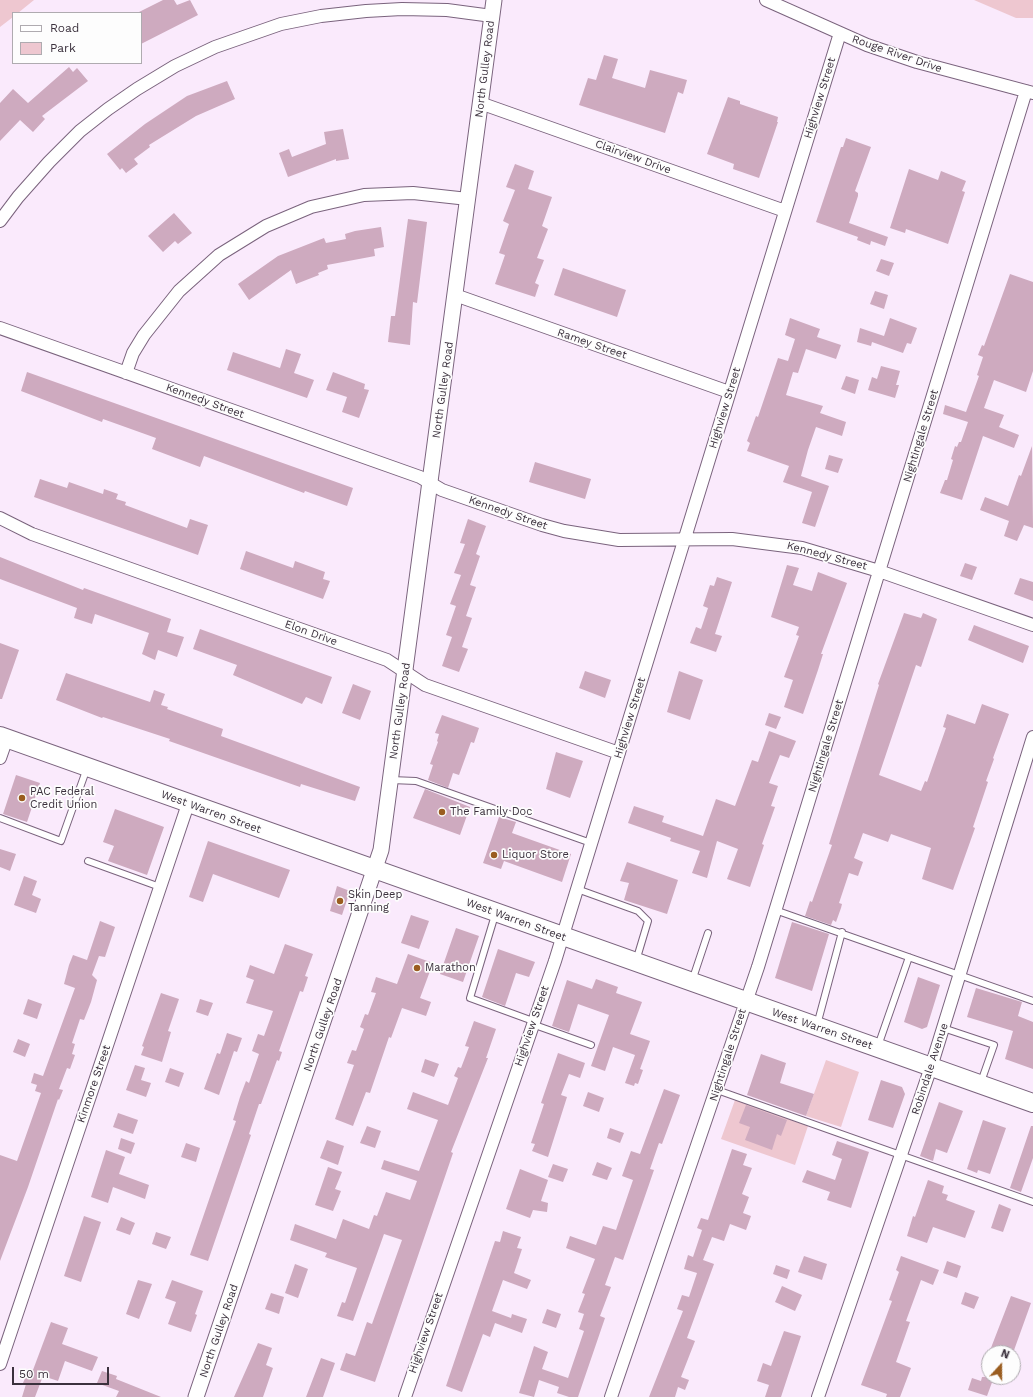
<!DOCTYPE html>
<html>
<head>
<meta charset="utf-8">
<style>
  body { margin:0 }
  #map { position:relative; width:1033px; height:1397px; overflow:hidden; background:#faeafc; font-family:"Work Sans",sans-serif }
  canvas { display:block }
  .legend { position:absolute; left:12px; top:12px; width:130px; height:52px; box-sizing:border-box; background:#fdfdfd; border:1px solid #afabb0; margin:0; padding:5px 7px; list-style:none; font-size:12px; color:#3b313d }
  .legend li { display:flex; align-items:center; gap:8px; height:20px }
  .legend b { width:20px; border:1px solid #afabb0 }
  .north { position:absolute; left:981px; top:1345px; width:40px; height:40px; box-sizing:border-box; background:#fdfdfd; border:1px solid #afabb0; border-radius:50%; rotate:21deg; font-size:11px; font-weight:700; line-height:16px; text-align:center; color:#3b313d }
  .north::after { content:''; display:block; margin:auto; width:14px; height:18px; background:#9a5d20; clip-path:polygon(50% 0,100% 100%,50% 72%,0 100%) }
  .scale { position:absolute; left:12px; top:1367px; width:97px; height:18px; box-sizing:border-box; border:2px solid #3b313d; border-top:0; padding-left:5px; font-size:12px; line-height:14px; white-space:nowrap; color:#3b313d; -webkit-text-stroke:3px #fdfdfd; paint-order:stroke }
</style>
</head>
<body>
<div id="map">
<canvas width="1033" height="1397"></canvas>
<ul class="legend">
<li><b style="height:5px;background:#fff"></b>Road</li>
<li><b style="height:11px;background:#eec7d0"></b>Park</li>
</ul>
<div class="north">N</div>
<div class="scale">50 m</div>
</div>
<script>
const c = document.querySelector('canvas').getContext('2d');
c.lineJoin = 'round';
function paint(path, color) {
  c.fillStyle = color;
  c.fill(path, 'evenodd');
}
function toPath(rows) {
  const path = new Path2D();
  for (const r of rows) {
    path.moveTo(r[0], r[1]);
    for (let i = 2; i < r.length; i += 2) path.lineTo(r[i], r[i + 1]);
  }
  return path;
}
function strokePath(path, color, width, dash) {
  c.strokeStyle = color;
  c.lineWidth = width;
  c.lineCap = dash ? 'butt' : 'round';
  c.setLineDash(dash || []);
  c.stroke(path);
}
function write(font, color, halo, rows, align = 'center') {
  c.font = font + ' "Work Sans",sans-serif';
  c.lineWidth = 3.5;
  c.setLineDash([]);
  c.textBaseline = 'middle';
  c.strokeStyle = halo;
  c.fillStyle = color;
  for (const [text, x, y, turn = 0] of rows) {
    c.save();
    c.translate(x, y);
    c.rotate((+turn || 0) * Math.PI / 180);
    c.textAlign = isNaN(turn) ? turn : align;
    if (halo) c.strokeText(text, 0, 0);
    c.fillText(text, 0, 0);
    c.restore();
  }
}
paint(toPath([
  [0,0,34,0,18,13,13,13,13,17,0,27],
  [974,0,1033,0,1033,18,1016,18],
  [826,1060,859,1072,841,1127,806,1116],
  [735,1100,808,1126,795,1165,721,1139]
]), '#eec7d0');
paint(toPath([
  [163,0,174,0,177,5,190,0,198,15,141,44,141,13,139,12],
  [604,55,618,59,612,78,645,88,650,70,687,80,683,94,678,92,665,133,579,105,588,78,596,80],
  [69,67,73,72,77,68,88,81,42,116,45,119,33,132,20,120,0,141,0,103,13,89,28,103],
  [227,81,235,99,196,116,149,145,150,147,134,159,138,164,126,173,122,168,120,170,107,154,145,124,187,96],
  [728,97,740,101,740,104,778,117,777,122,778,122,759,178,733,169,734,164,707,154],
  [343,129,349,159,336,161,336,159,288,177,279,153,289,149,292,157,326,144,324,132],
  [846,138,871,147,855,191,858,193,858,196,849,223,888,237,885,246,871,241,870,245,857,240,858,237,816,222,841,147,843,147],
  [515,164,534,171,528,189,552,197,542,226,548,229,537,258,544,260,535,283,539,285,535,297,495,284,505,255,499,253,509,224,503,221,515,190,506,187],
  [909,169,938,180,941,171,966,181,962,191,965,192,948,244,906,229,905,233,890,228],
  [174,213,192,233,178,244,175,241,163,252,148,236],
  [408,219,427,222,417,303,413,302,410,345,388,342,391,316,395,316],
  [381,227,384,247,374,249,375,256,327,265,328,269,318,273,319,275,296,284,291,270,249,300,238,284,278,256,324,238,326,243,346,239,345,234,355,231],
  [881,259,894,263,889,276,876,271],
  [563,268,626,290,617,317,554,295],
  [1010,274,1033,282,1033,371,1026,392,994,380,984,408,1004,415,999,427,1019,435,1014,448,983,436,962,500,940,493,945,480,947,480,953,460,951,459,955,446,957,447,959,442,961,442,968,422,943,414,945,405,966,412,979,376,977,375,983,357,978,355,982,345,984,346],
  [875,291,888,295,884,309,870,304],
  [790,318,820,329,817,337,841,345,836,359,806,349,798,373,793,372,786,395,823,406,820,413,846,422,842,436,816,427,808,450,801,476,829,486,815,527,802,523,812,492,783,482,789,466,747,451,750,443,747,441,756,416,758,417,778,358,788,361,795,339,785,335],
  [890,318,917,328,911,344,907,343,903,353,872,342,871,346,857,342,860,328,884,336],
  [286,349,301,354,294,373,314,380,307,398,227,370,233,352,280,368],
  [881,366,900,371,896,385,899,385,895,398,868,390,872,377,877,379],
  [27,372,353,488,347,506,305,491,304,493,204,456,200,467,152,449,156,438,103,419,102,422,21,391],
  [333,372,365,384,364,389,369,390,359,418,342,412,347,397,326,390],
  [846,376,859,380,855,394,841,389],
  [1032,446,1033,528,1024,525,1017,541,1004,536,1009,521,980,510,985,497,1008,506,1019,475,1021,476],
  [829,455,843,459,838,473,825,469],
  [535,462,591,479,585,499,529,482],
  [40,479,67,488,69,482,103,494,104,489,118,494,116,499,126,502,125,505,187,528,190,519,208,525,198,555,34,497],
  [468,519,486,526,476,554,480,556,470,585,476,587,466,616,472,618,462,647,468,649,459,672,442,666,452,637,446,635,456,606,450,604,461,575,454,573,465,544,460,543],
  [246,551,293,568,295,561,325,572,323,579,330,581,323,599,240,569],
  [0,557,83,590,84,588,171,619,167,632,184,637,177,657,158,650,155,660,142,654,149,633,95,614,92,624,74,618,77,608,0,579],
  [965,563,977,567,972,580,960,576],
  [787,565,799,568,793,585,812,591,818,572,847,583,821,654,823,654,818,670,803,714,784,707,793,680,784,677,799,636,796,635,799,627,771,617],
  [717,577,732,582,715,634,722,636,716,652,690,643,696,627,701,629,708,608,703,606,710,585,714,586],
  [1020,578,1033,582,1033,601,1014,594],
  [904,613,921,618,923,613,937,619,921,667,916,665,879,775,921,791,925,781,927,782,946,728,943,727,947,714,975,724,982,704,1009,714,993,758,994,759,986,781,988,782,973,827,975,828,953,890,922,879,931,848,891,834,888,842,863,833,854,858,863,862,858,876,849,873,839,903,842,904,841,908,836,922,833,920,831,925,805,916,810,901,812,902,832,845,829,844,879,685,878,684],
  [974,625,1029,646,1023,663,968,640],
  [200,629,332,677,322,704,306,697,302,704,233,675,237,665,193,649],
  [0,643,19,650,2,699,0,699],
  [585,671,611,680,605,698,579,688],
  [679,671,703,680,690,720,667,712],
  [66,673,150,702,154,690,165,694,161,705,168,707,167,709,223,729,221,736,360,787,355,801,301,784,300,787,169,741,170,739,103,717,102,718,56,700],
  [353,684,371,691,360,720,342,713],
  [769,713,781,717,776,729,765,725],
  [442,715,479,728,474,743,471,742,459,775,453,773,448,788,428,780,433,765,430,764,438,742,437,741,439,734,435,733],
  [769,731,796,741,789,758,780,755,769,783,778,786,771,806,775,807,762,844,764,845,750,887,727,879,738,849,717,841,707,878,692,873,700,851,670,841,671,838,628,823,634,806,664,816,662,822,703,836,716,799,735,806,752,760,758,762],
  [556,752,583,761,570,798,546,789],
  [16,775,40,783,27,822,3,814],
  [425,789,470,807,460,835,413,818],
  [115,809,164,827,147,875,108,861,114,846,103,842],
  [499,817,516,822,512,833,571,854,562,882,504,861,501,869,483,863],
  [208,841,290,870,279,898,213,874,203,902,189,897],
  [0,849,16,854,10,871,0,867],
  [627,862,678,880,667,914,624,900,629,883,620,881],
  [24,876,37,881,32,895,41,899,36,913,14,905],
  [337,886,350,891,342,915,330,911],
  [411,915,429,921,419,949,401,943],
  [100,921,115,927,105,957,99,956,92,975,97,980,91,1002,84,1020,80,1019,72,1043,75,1044,72,1054,75,1055,70,1069,67,1068,59,1089,63,1090,59,1100,58,1099,28,1187,0,1261,0,1155,17,1161,41,1093,35,1091,37,1085,31,1083,34,1073,43,1076,75,988,64,984,69,965,73,955,87,960],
  [792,922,829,934,812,991,775,978],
  [456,928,479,936,463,982,440,974],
  [285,944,313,954,305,976,308,977,303,992,300,991,279,1051,282,1052,279,1061,277,1060,261,1104,259,1104,249,1134,251,1135,208,1261,190,1255,236,1121,233,1120,240,1097,246,1081,249,1083,259,1054,252,1051,258,1034,264,1036,273,1011,246,1003,254,980,246,977,250,965,274,974],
  [498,949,535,962,529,977,516,973,505,1006,482,997],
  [408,954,433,963,420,998,431,1002,426,1016,402,1008,391,1038,389,1037,370,1093,366,1092,353,1126,335,1119,354,1065,347,1063,352,1050,356,1051,364,1029,360,1027,365,1014,368,1015,376,993,371,992,376,977,397,984],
  [918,977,940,985,927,1027,922,1029,904,1022],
  [596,979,618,987,616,993,642,1002,630,1034,650,1041,640,1069,643,1070,638,1084,635,1083,634,1086,625,1083,635,1055,613,1047,605,1071,591,1066,609,1015,578,1004,569,1032,552,1026,567,980,592,989],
  [976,988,1022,1002,1018,1016,1033,1022,1033,1069,1005,1059,1013,1031,967,1017],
  [161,993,179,999,168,1031,171,1032,162,1062,141,1055,144,1047,142,1046],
  [28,999,42,1004,37,1019,23,1014],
  [200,999,213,1003,208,1016,196,1012],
  [474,1021,496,1029,486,1058,488,1058,451,1152,453,1153,375,1382,340,1370,346,1353,355,1356,367,1322,372,1324,402,1240,384,1234,353,1321,337,1316,342,1302,345,1303,357,1268,325,1257,327,1253,290,1240,295,1224,336,1239,343,1219,369,1229,374,1215,377,1216,386,1192,410,1200,417,1181,381,1169,384,1160,419,1171,438,1120,407,1109,413,1092,448,1105,458,1078,454,1076,458,1067,461,1068,469,1047,465,1046],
  [227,1033,242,1038,237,1052,234,1051,219,1095,204,1089,217,1053,220,1054],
  [18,1039,30,1044,25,1057,13,1052],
  [558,1053,585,1063,580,1078,569,1074,561,1095,567,1097,548,1157,532,1151,535,1144,531,1143,544,1104,541,1103],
  [761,1054,786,1063,780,1083,814,1094,806,1116,747,1095],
  [425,1059,439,1064,434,1077,421,1072],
  [135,1065,145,1068,141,1080,151,1083,146,1097,126,1090],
  [170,1068,184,1073,179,1087,165,1082],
  [881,1080,902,1087,905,1094,893,1128,868,1120],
  [664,1089,680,1095,662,1144,659,1143,650,1169,654,1170,623,1260,615,1257,605,1285,611,1287,600,1316,605,1318,578,1397,569,1397,557,1393,559,1387,539,1380,534,1397,519,1393,534,1346,548,1352,542,1369,568,1378,584,1331,579,1329,584,1314,578,1312,585,1294,582,1293,595,1259,566,1248,570,1236,596,1245,603,1226,616,1230,633,1180,622,1176,631,1151,640,1154],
  [588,1092,604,1098,599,1112,583,1106],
  [939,1102,963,1111,947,1153,936,1149,933,1161,920,1156],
  [746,1105,787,1120,781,1136,777,1134,772,1150,745,1140,750,1127,739,1123],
  [118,1113,138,1120,133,1134,113,1127],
  [983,1120,1006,1128,990,1174,978,1170,977,1173,967,1169],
  [367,1126,381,1131,375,1148,360,1143],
  [1031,1126,1033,1126,1033,1158,1021,1192,1010,1188],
  [610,1128,624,1133,620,1143,607,1138],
  [121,1138,135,1143,131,1154,118,1149],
  [327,1140,344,1146,338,1165,320,1158],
  [837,1141,869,1152,851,1208,827,1200,830,1192,802,1182,807,1170,835,1180,842,1159,832,1155],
  [186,1143,200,1148,196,1162,181,1157],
  [732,1149,747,1154,743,1165,752,1168,742,1194,749,1197,743,1213,751,1216,746,1230,730,1224,724,1241,712,1237,703,1260,714,1264,687,1338,695,1341,681,1377,689,1380,685,1390,678,1387,675,1397,649,1397,683,1311,677,1309,682,1295,689,1297,697,1273,684,1269,688,1255,693,1257,702,1230,697,1228,701,1218,708,1220],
  [106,1150,125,1157,119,1174,149,1185,145,1199,113,1187,108,1203,91,1197],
  [597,1162,612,1168,607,1180,592,1175],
  [553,1164,568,1169,563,1182,548,1177],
  [328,1167,342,1172,335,1189,341,1191,333,1211,315,1205],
  [520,1169,548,1180,541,1201,548,1203,547,1212,533,1210,530,1218,506,1209],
  [928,1180,944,1186,942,1193,948,1195,946,1200,975,1211,965,1238,933,1227,927,1243,907,1236,913,1216,915,1217],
  [999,1204,1011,1209,1003,1232,991,1228],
  [84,1216,101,1222,81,1282,64,1276],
  [121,1217,135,1223,130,1235,116,1230],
  [503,1231,521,1237,517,1248,522,1249,514,1273,531,1280,527,1289,503,1280,492,1311,511,1318,512,1314,527,1319,522,1333,495,1323,490,1337,483,1334,462,1392,446,1386,495,1241,500,1242],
  [156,1232,171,1237,166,1249,152,1244],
  [804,1256,827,1264,822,1280,798,1272],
  [901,1256,939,1270,933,1285,921,1280,906,1321,910,1322,896,1362,911,1368,900,1397,886,1397,887,1394,861,1385,892,1301,889,1300,899,1272,896,1270],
  [947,1261,961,1266,957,1278,943,1273],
  [295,1264,308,1269,298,1298,285,1293],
  [776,1265,790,1270,787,1279,773,1274],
  [138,1280,152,1284,139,1319,126,1314],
  [172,1280,203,1291,195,1314,197,1315,191,1332,168,1324,176,1302,165,1298],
  [782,1286,802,1295,795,1311,775,1302],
  [965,1292,979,1297,974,1309,961,1304],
  [271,1293,284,1297,279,1314,265,1309],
  [1011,1296,1031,1303,1013,1353,989,1353],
  [547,1309,561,1314,556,1328,542,1323],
  [51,1322,68,1328,62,1344,98,1357,92,1371,65,1361,58,1381,43,1376,35,1397,22,1397,26,1384,23,1383,29,1369,33,1370],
  [784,1331,801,1336,781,1397,765,1397,769,1385,757,1381,763,1363,771,1366],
  [258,1343,272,1348,266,1365,273,1368,263,1397,234,1397],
  [321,1358,335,1363,323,1397,306,1397],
  [102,1371,117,1376,116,1379,161,1397,116,1397,119,1391,97,1383],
  [982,1377,994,1377,987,1396,968,1390,972,1378,981,1381]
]), '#ceaabf');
const service = toPath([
  [391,780,416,781,591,843],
  [0,818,61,841,87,768],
  [88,861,160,887],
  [577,889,638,911,648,921,636,961],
  [775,910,1033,1001],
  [495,915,470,998,533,1021],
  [692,981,708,933],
  [532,1024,591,1045],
  [817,1025,842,932],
  [943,1028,994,1045,981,1082],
  [878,1046,909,957],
  [717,1090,1033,1202]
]);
const minor = toPath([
  [766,0,867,45,917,62,1033,93],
  [480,103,785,211],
  [0,221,18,197,49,162,80,131,108,109,137,89,175,66,215,47,281,24,321,16,366,11,402,9,447,10,492,16],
  [455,295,729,392],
  [0,328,420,477,442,490,542,525,564,531,619,540,732,539,802,548,879,571,1033,625],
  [126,373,133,353,144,335,179,291,219,255,266,226,311,207,364,195,413,193,468,199],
  [0,518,32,534,387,660,425,685,619,753],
  [0,758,7,738],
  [0,1364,188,804],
  [405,1397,555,961,840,33],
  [611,1397,758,967,1026,91],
  [818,1397,931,1067,1033,737]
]);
const tertiary = toPath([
  [196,1397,381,850,494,0]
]);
const secondary = toPath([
  [0,736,1033,1103]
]);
strokePath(service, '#7a637d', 8);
strokePath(minor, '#7a637d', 14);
strokePath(tertiary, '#7a637d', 17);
strokePath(secondary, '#7a637d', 20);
strokePath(service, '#fff', 6);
strokePath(minor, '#fff', 12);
strokePath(tertiary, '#fff', 15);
strokePath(secondary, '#fff', 18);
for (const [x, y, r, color] of [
  [22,798,4,"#9a5d20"],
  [442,812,4,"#9a5d20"],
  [494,855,4,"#9a5d20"],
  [340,901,4,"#9a5d20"],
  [417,968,4,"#9a5d20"]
]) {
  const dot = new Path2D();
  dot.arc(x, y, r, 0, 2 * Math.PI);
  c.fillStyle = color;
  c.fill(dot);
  strokePath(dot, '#fdfdfd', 1.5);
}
write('11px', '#3b313d', '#fdfdfd', [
  ["Rouge River Drive",897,54,19],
  ["North Gulley Road",485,69,-83],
  ["Highview Street",820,98,-73],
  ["Clairview Drive",633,157,20],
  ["Ramey Street",592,344,19],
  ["North Gulley Road",443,390,-82],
  ["Kennedy Street",205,401,20],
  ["Highview Street",725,408,-73],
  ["Nightingale Street",921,436,-73],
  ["Kennedy Street",508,513,19],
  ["Kennedy Street",827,556,15],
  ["Elon Drive",311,633,20],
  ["North Gulley Road",400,711,-82],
  ["Highview Street",630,718,-73],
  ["Nightingale Street",826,746,-73],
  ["West Warren Street",211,812,20],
  ["West Warren Street",516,920,20],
  ["North Gulley Road",323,1025,-71],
  ["Highview Street",532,1026,-71],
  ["West Warren Street",822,1029,19],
  ["Nightingale Street",728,1055,-72],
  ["Robindale Avenue",930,1069,-72],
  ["Kinmore Street",94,1084,-71],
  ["North Gulley Road",219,1331,-71],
  ["Highview Street",426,1333,-71]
]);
write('11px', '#3b313d', '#fdfdfd', [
  ["PAC Federal",30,792],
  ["Credit Union",30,805],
  ["The Family Doc",450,812],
  ["Liquor Store",502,855],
  ["Skin Deep",348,895],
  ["Tanning",348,908],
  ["Marathon",425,968]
], 'left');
</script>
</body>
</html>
